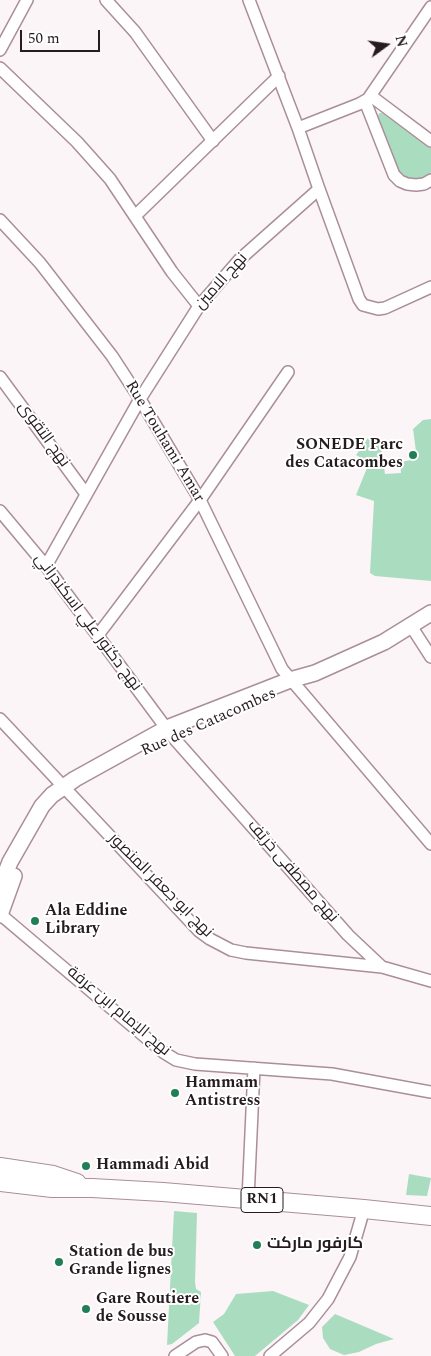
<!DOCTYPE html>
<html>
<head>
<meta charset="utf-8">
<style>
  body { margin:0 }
  #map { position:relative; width:431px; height:1356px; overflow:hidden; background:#fcf5f8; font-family:Spectral,serif }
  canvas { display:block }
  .north { position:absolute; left:361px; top:20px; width:50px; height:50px; -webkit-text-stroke:4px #fff; paint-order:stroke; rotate:76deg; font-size:14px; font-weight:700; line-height:20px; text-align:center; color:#261b1f }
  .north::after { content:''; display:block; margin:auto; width:18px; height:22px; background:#261b1f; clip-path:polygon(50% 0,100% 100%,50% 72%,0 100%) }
  .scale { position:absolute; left:20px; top:30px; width:80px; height:22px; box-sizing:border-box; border:2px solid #261b1f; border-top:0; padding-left:6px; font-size:15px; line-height:18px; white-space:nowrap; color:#261b1f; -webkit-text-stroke:4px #fff; paint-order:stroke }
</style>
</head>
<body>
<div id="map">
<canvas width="431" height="1356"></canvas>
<div class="north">N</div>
<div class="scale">50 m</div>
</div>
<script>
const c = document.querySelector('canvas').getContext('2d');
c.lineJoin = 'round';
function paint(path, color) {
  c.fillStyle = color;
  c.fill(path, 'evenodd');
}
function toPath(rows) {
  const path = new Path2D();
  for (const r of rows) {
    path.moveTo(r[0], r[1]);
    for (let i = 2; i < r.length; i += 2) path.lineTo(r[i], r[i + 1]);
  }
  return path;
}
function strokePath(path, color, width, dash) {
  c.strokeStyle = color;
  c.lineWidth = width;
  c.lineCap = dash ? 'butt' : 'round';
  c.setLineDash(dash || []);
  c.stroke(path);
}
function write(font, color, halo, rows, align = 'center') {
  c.font = font + ' Spectral,Cairo,serif';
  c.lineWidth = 4;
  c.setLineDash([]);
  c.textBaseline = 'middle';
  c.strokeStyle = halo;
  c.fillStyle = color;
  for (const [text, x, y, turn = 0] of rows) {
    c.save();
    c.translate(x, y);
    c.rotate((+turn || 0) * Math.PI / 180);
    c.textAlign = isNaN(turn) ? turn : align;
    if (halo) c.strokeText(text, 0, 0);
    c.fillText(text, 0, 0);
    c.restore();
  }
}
paint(toPath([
  [379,113,382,113,431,148,431,172,428,176,417,180,410,179,399,172,378,116],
  [431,419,431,581,375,576,370,573,374,501,356,495,369,463,356,455,368,438,376,438,380,441,385,474,401,473,400,462,417,459,413,429,423,420],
  [409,1174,431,1178,427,1196,406,1195],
  [174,1211,197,1213,195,1282,196,1289,201,1292,199,1323,172,1344,167,1345],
  [273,1291,309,1305,298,1320,255,1356,235,1356,213,1322,224,1314,236,1294],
  [335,1314,394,1339,376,1344,359,1352,344,1355,330,1349,323,1338,322,1327]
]), '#aadcc0');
const street = toPath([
  [106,0,135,32,213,141],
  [0,50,27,0],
  [0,68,77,142,110,179,172,272,199,306],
  [371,96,431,141],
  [365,101,394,175,400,181,407,184,416,185,424,184,431,180],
  [298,128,359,104,368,99,431,7],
  [319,189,359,299,363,305,378,309,385,308,431,287],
  [135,216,279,76],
  [0,220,40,263,112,356,140,399,200,500,282,669,431,844],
  [0,377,86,494],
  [0,511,46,566,172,736,348,935,382,967,431,981],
  [46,566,140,399,199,306,239,260,319,189,298,128,249,0],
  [411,626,431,657],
  [98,635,200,500,288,372],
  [0,719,199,931,210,939,231,950,246,953,382,967],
  [0,914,163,1052,176,1060,195,1064,332,1074,431,1092],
  [248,1199,254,1068],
  [175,1356,196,1342,205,1340,212,1342,222,1356],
  [270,1356,309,1323,328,1299,350,1257,364,1209]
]);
const secondary = toPath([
  [0,888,10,862,42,806,52,795,75,779,167,728,290,680,315,673,384,642,431,613],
  [0,915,14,876]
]);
const primary = toPath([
  [0,1167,53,1175,77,1183],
  [0,1182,52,1188,92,1188,163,1192,364,1209,431,1216]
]);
strokePath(street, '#aa8e99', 14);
strokePath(secondary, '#aa8e99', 18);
strokePath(primary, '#aa8e99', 20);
strokePath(street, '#fff', 11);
strokePath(secondary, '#fff', 15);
strokePath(primary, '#fff', 18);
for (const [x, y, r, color] of [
  [413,455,5,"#207f57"],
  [35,921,5,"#207f57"],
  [175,1093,5,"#207f57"],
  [86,1166,5,"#207f57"],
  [257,1245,5,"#207f57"],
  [59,1262,5,"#207f57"],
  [86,1309,5,"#207f57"]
]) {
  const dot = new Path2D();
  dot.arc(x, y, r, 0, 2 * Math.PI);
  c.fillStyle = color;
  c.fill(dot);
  strokePath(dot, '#fff', 2);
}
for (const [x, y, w] of [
  [262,1200,42]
]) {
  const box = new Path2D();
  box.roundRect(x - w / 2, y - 12.5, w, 25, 4);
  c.fillStyle = '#fff';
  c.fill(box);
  strokePath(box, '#261b1f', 1);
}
write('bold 15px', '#261b1f', null, [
  ["RN1",262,1200]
]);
write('16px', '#261b1f', '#fff', [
  ["نهج الامين",222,282,-48],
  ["نهج التقوى",43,435,54],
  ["Rue Touhami Amar",164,442,59],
  ["نهج دكتور علي اسكندراني",87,623,53],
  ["Rue des Catacombes",209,723,-24],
  ["نهج مصطفى خريّف",292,872,49],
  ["نهج ابو جعفر المنصور",160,886,45],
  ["نهج الإمام ابن عرفة",118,1012,40]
]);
write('bold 16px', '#261b1f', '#fff', [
  ["SONEDE Parc",403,446,"right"],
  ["des Catacombes",403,464,"right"],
  ["Ala Eddine",45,912],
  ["Library",45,930],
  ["Hammam",185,1084],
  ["Antistress",185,1102],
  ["Hammadi Abid",96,1166],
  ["كارفور ماركت",267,1245],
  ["Station de bus",69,1253],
  ["Grande lignes",69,1271],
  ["Gare Routiere",96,1300],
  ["de Sousse",96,1318]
], 'left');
</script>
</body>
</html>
